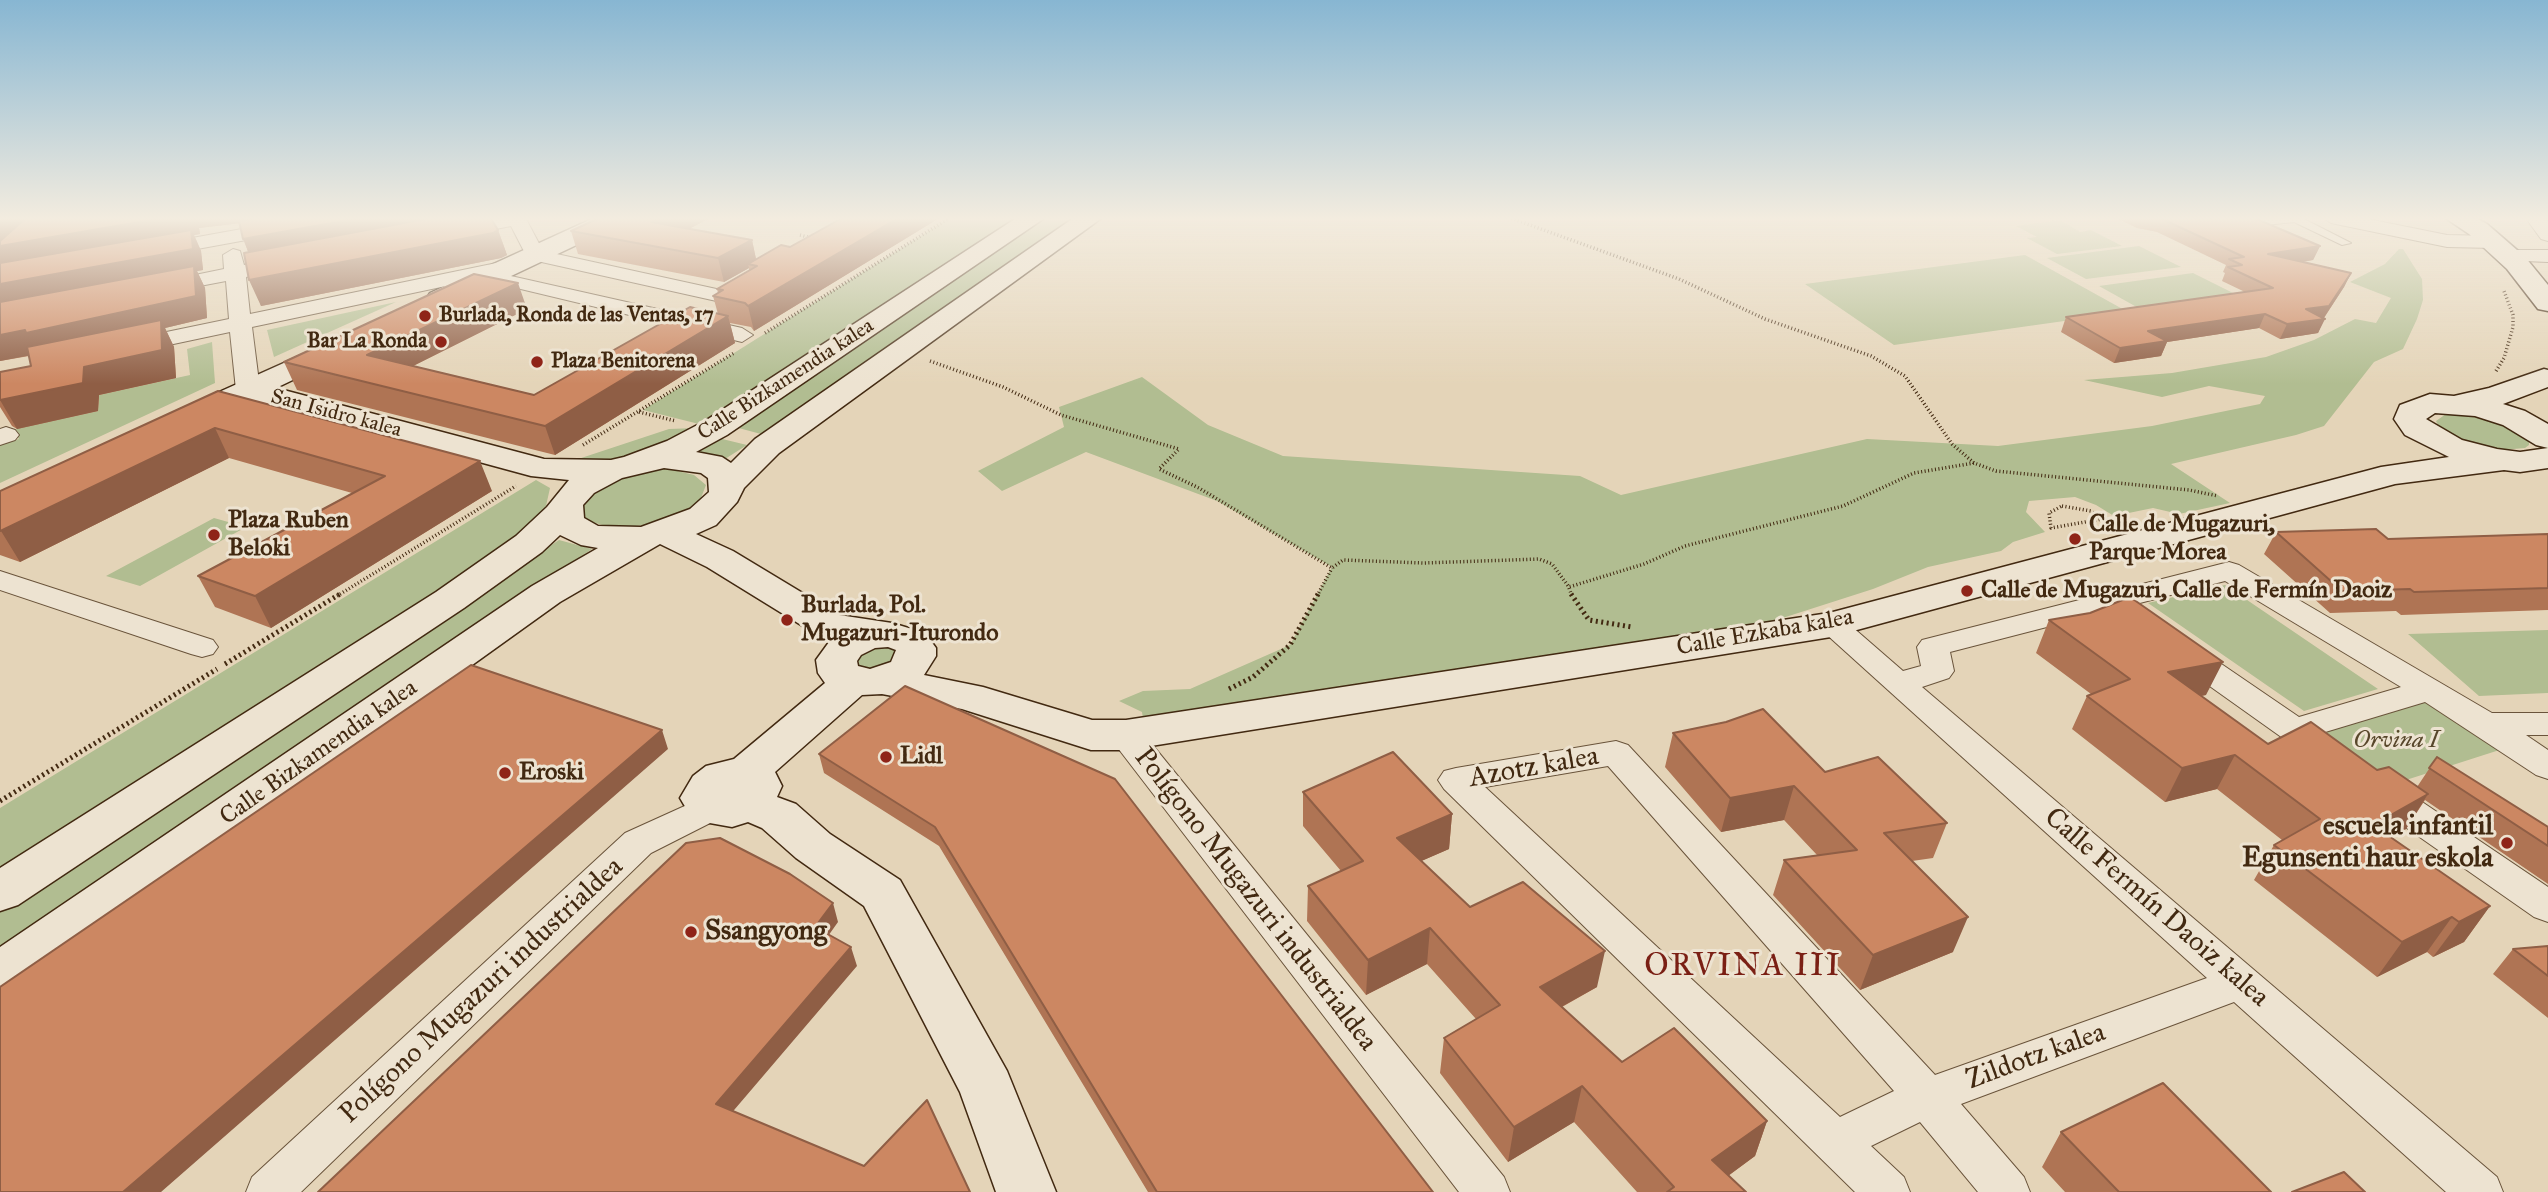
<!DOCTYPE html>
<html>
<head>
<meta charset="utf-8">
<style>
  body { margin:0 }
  canvas { display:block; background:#e4d4b8 }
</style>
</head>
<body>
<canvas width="2548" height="1192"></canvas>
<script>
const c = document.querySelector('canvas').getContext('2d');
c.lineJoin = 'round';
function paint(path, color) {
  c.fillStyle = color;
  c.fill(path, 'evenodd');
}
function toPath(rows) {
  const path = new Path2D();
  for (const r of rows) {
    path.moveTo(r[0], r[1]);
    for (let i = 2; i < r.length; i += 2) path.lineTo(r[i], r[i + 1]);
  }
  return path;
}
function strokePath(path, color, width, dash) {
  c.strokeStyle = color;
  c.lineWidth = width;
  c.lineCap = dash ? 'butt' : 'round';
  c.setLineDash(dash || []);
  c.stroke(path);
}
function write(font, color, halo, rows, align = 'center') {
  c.font = font + ' "IM FELL Great Primer",serif';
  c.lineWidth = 6;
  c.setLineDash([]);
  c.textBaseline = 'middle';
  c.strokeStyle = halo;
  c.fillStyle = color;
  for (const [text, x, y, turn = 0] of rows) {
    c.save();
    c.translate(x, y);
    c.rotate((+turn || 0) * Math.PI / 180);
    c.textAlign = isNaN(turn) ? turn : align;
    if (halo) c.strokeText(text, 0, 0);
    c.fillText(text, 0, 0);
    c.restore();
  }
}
paint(toPath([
  [951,217,1023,217,703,425,643,410],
  [1046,217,1079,217,761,434,731,426],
  [2060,220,2080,232,2091,230,2122,246,2057,254,2027,238,2037,237,2016,226],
  [2139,246,2181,267,2086,279,2047,258],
  [2399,249,2403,249,2422,279,2423,300,2417,319,2403,349,2374,362,2324,426,2296,435,2171,464,2230,503,2179,514,2153,508,2114,516,2096,505,2075,497,2029,501,2026,512,2045,532,2013,542,2001,551,1928,567,1873,589,1767,623,1143,719,1142,712,1119,701,1143,691,1190,689,1290,645,1332,567,1217,501,1086,452,1002,491,978,471,1064,427,1059,407,1142,377,1208,425,1283,456,1580,476,1621,495,1867,439,1998,446,2152,426,2260,404,2265,396,2209,386,2162,397,2084,380,2172,373,2266,357,2314,340,2355,319,2376,323,2391,298,2350,282,2385,264],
  [2025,255,2128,312,1894,345,1805,284],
  [2193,273,2239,296,2142,310,2099,286],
  [396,302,274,357,267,330],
  [212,342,215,383,0,483,0,443,19,439,11,430,98,411,99,395,190,375,187,349],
  [2446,414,2471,414,2501,421,2529,439,2529,445,2525,448,2502,450,2457,439,2439,427,2436,421],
  [696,428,649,451,612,460,560,465,669,429],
  [714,437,747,445,725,459,691,450],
  [650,469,669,469,694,475,706,485,699,503,681,517,657,524,612,528,586,520,583,508,590,493,614,478],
  [536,480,550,488,546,506,514,544,0,882,0,808],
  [214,518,246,527,140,586,106,576],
  [559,540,592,549,0,957,0,910],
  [2225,585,2378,689,2304,711,2148,603],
  [2548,630,2548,693,2479,696,2408,634],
  [859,642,909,643,873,681,844,655],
  [2428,690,2515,745,2378,789,2294,730]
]), '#b1bd91');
const lane = toPath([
  [2285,217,2300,217,2351,243,2342,245,2294,222,2247,227,2242,224,2247,221,2285,217]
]);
const street = toPath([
  [308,217,348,217,339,223,159,256,149,250,159,244,308,217],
  [498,217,525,217,543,251,721,290,732,296,721,302,528,259,511,226,455,237,445,231,448,227,498,217],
  [2322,217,2358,217,2447,235,2494,236,2504,242,2494,248,2447,247,2331,223,2322,217],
  [2525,217,2544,217,2548,222,2548,241,2541,239,2525,217],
  [233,249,240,251,244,265,286,257,296,263,293,267,246,277,250,314,511,260,521,266,518,270,502,274,742,328,753,335,742,342,479,279,252,327,260,390,256,395,248,397,240,395,236,390,230,332,131,353,123,351,120,346,123,341,229,319,226,281,163,293,153,287,156,283,224,269,223,255,233,249],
  [2509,250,2548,250,2548,262,2502,260,2499,256,2509,250],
  [6,427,15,430,19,435,15,440,0,445,0,429,6,427],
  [2229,562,2239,565,2492,713,2548,713,2548,735,2526,735,2548,750,2548,779,2536,775,2425,702,2322,733,2339,745,2344,753,2339,761,2327,765,2315,761,2173,660,2168,653,2173,646,2184,643,2195,646,2299,717,2401,687,2225,581,1950,652,1954,671,1949,678,1922,687,2497,1177,2503,1192,2446,1192,2234,1002,1961,1104,2024,1177,2030,1192,1978,1192,1920,1122,1871,1146,1904,1177,1910,1192,1855,1192,1444,789,1438,780,1444,771,1456,768,1616,741,1628,745,1935,1075,2207,978,1816,625,1820,618,1831,616,1842,618,1903,671,1921,666,1917,647,1922,640,2229,562],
  [1608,766,1894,1091,1840,1117,1485,787,1608,766],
  [0,571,213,640,218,647,213,654,202,657,191,654,0,590,0,571],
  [1126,724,1138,727,1504,1177,1510,1192,1459,1192,1114,743,1109,735,1114,727,1126,724],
  [2381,780,2394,783,2548,887,2548,922,2534,917,2368,801,2363,792,2368,783,2381,780],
  [709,795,722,799,727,808,722,817,651,853,301,1192,246,1192,252,1177,625,833,709,795]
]);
const secondary = toPath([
  [596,217,628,217,625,222,450,305,430,305,426,299,430,293,596,217],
  [1018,217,1046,217,727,435,696,452,722,457,731,463,755,439,1075,217,1103,217,779,453,744,488,737,502,716,525,696,534,733,551,839,615,892,623,925,633,936,648,936,656,924,675,983,687,1092,720,1126,720,1829,613,2381,467,2449,457,2405,435,2394,419,2400,405,2430,394,2454,396,2489,388,2544,369,2548,370,2548,387,2503,404,2525,411,2548,424,2548,448,2536,445,2503,425,2475,416,2435,413,2426,419,2462,440,2497,449,2520,452,2548,448,2548,468,2520,472,2504,470,2395,484,1831,637,1126,750,1091,750,962,709,882,694,862,695,775,772,782,786,777,797,796,804,830,834,900,880,1007,1071,1056,1192,996,1192,960,1092,864,906,796,858,762,828,748,822,732,827,693,820,680,798,693,776,706,766,734,759,825,683,818,673,816,660,832,638,814,633,707,567,660,544,560,602,19,990,0,996,0,947,532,586,598,548,581,545,560,535,542,552,464,608,18,905,0,911,0,868,436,592,516,536,547,507,569,480,531,476,251,400,190,427,179,424,174,417,179,410,335,340,345,343,350,349,345,355,276,388,544,459,611,460,624,457,667,441,705,421,1018,217],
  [664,468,701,473,708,478,709,492,690,509,641,527,598,526,584,518,583,505,594,493,622,478,664,468],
  [888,647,896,650,891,662,870,669,858,666,857,661,861,655,875,648,888,647],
  [2444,217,2474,217,2487,224,2525,257,2548,285,2548,311,2538,309,2507,269,2469,234,2444,217]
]);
strokePath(lane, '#6a543b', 2);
strokePath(street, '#6a543b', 2);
strokePath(secondary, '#422911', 3);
strokePath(toPath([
  [1508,217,1679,279,1765,319,1871,356,1905,376,1952,444,1974,463,1996,471,2189,490,2218,496],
  [800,235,812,238],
  [765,333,951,217],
  [930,361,1003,387,1061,415,1179,449,1159,469,1199,488,1332,568,1343,560,1424,563,1539,559,1552,564,1569,587,1644,564,1685,546,1843,506,1914,473,1974,463],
  [2496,371,2504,358,2513,327,2513,315,2504,291],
  [639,412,676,421],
  [583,445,734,353],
  [2062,506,2091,511,2102,519,2051,528,2049,513,2062,506],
  [1569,588,1572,596],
  [337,596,516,486],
  [1317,596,1332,568]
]), '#422911', 3.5, [1, 2.5]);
strokePath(toPath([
  [1571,594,1589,620,1632,627],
  [225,664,340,594],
  [1229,689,1253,677,1290,645,1318,594],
  [0,801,217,669]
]), '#422911', 5, [2, 3.5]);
paint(lane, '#ede3d1');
paint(street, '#ede3d1');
paint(secondary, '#ede3d1');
paint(toPath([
  [0,217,490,217,498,230,507,255,501,258,261,306,248,252,239,223,199,228,200,234,194,235,201,251,203,270,197,271,205,288,207,318,165,328,174,347,176,378,99,395,98,411,17,429,12,426,0,407,0,372,31,366,29,356,0,361],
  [542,217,590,217,584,219,545,218],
  [601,217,712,217,689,229,752,240,756,259,790,247,844,217,941,217,754,331,751,327,730,323,735,343,555,455,297,390,284,362,527,309,413,366,534,395,718,314,713,296,718,293,717,289,749,270,749,268,724,282,578,254,571,231],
  [2114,217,2252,217,2320,246,2313,260,2303,262,2351,273,2344,287,2324,318,2318,333,2280,339,2259,328,2167,342,2161,356,2114,363,2061,332,2066,317,2245,292,2222,281,2225,273,2223,272,2226,265,2157,232,2137,228],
  [218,391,492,491,271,628,215,607,198,576,352,493,229,458,20,562,0,555,0,491],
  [2276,532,2388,539,2548,534,2548,610,2401,615,2396,611,2330,613,2264,554],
  [2049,620,2206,695,2200,696,2268,744,2377,770,2417,787,2437,757,2548,827,2548,884,2425,800,2406,829,2391,837,2490,906,2464,942,2433,957,2427,952,2377,977,2254,880,2274,845,2282,840,2217,789,2165,802,2072,729,2087,696,2091,694,2036,653],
  [905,686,1433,1192,1148,1192,939,846,824,773,819,754],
  [1673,733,1825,772,1947,823,1933,858,1912,861,1953,952,1860,990,1773,895,1784,860,1817,855,1784,820,1721,832,1665,767],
  [1303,792,1452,814,1449,849,1421,861,1470,907,1597,987,1562,1007,1622,1062,1767,1121,1755,1156,1728,1176,1746,1192,1637,1192,1574,1122,1508,1162,1440,1073,1444,1038,1476,1019,1427,964,1366,995,1307,921,1308,886,1341,871,1303,826],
  [2548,946,2548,1018,2493,974,2513,949],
  [2061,1132,2271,1192,2065,1192,2042,1167]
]), '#af7454');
paint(toPath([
  [0,217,32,217,0,245],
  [168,217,294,217,199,228,200,234,194,235,201,251,203,270,197,271,205,288,207,318,165,328,174,347,176,378,99,395,98,411,17,429,0,400,83,383,37,354,0,361,0,335,196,296,0,309,0,246],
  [365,217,483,217,252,261,243,239],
  [661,217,712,217,657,245,651,222],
  [900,217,941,217,754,331,748,306],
  [1957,217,1974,217,1956,219],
  [498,230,507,255,501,258,261,306,249,280],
  [752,240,757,264,748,264,749,268,724,282,718,258],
  [2320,246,2313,260,2262,267,2268,254],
  [2351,273,2344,287,2323,319,2325,319,2318,333,2280,339,2287,324],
  [518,283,527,309,379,383,367,355],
  [2265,314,2259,328,2167,342,2161,356,2114,363,2120,348,2148,331],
  [728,316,735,343,555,455,545,426],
  [215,428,229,458,20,562,1,531],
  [480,461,492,491,271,628,255,596],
  [2223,662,2206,695,2152,705,2168,672],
  [662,730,668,749,161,1192,123,1192],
  [2235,755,2217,789,2165,802,2182,768],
  [1794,786,1784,820,1721,832,1730,798],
  [2428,794,2406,829,2351,859,2373,825],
  [1452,814,1449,849,1394,873,1397,838],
  [833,903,838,922,821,946,815,927],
  [2490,906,2464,942,2433,957,2459,922],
  [1968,917,1953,952,1860,990,1873,955],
  [2452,917,2427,952,2377,977,2402,942],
  [1430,928,1427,964,1366,995,1368,960],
  [851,947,857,966,723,1123,716,1104],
  [1605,951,1597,987,1534,1022,1540,987],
  [1582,1086,1574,1122,1508,1162,1514,1127],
  [1767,1121,1755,1156,1706,1192,1712,1160]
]), '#8f5e45');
const building = toPath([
  [27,217,168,217,0,246,0,241,27,217],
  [263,217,365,217,243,239,239,221,263,217],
  [436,217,490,217,498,230,493,233,249,280,244,253,436,217],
  [601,217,661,217,651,222,752,240,718,258,571,231,601,217],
  [844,217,900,217,748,306,745,303,713,296,723,290,717,289,757,266,748,264,781,245,790,247,844,217],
  [2153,217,2252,217,2320,246,2268,254,2351,273,2329,306,2306,309,2325,319,2287,324,2265,314,2148,331,2167,341,2120,348,2066,317,2273,288,2228,267,2242,265,2229,259,2244,257,2162,219,2153,217],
  [191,230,193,249,0,284,0,263,191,230],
  [194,266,196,296,26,333,25,330,0,335,0,302,194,266],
  [474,274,518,283,367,355,534,395,690,307,728,316,545,426,284,362,474,274],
  [161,320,162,350,84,367,83,383,0,400,0,372,31,366,27,347,161,320],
  [218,391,480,461,255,596,198,576,385,476,215,428,0,531,0,491,218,391],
  [2376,529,2388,539,2548,534,2548,588,2414,592,2410,589,2342,591,2276,532,2376,529],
  [2130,597,2223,662,2168,672,2268,744,2311,722,2377,770,2389,767,2428,794,2373,825,2490,906,2459,922,2452,917,2402,942,2274,845,2320,819,2235,755,2182,768,2087,696,2130,679,2049,620,2090,613,2130,597],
  [471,665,662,730,123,1192,0,1192,0,987,471,665],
  [905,686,1115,779,1433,1192,1157,1192,935,827,819,754,905,686],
  [1763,709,1825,772,1878,757,1947,823,1884,833,1968,917,1873,955,1784,860,1857,850,1794,786,1730,798,1673,733,1726,722,1763,709],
  [1393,752,1452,814,1397,838,1470,907,1523,882,1605,951,1540,987,1622,1062,1674,1028,1767,1121,1712,1160,1746,1192,1667,1192,1674,1187,1582,1086,1514,1127,1444,1038,1500,1005,1430,928,1368,960,1308,886,1363,861,1303,792,1393,752],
  [2437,757,2548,827,2548,846,2429,768,2437,757],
  [720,838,790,874,833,903,815,927,851,947,716,1104,864,1166,927,1100,970,1192,318,1192,686,843,720,838],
  [2548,946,2548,976,2513,949,2548,946],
  [2163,1083,2271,1192,2119,1192,2061,1132,2163,1083],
  [2344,1172,2365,1192,2292,1192,2344,1172]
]);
paint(building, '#cc8762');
strokePath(building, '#8f5e45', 2);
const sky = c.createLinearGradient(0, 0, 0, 384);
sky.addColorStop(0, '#87b6d2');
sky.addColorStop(0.57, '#f3ecdf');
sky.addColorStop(1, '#f3ecdf00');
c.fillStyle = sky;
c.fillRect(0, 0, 2548, 384);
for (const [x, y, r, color] of [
  [425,316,7,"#8f2418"],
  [441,342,7,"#8f2418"],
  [537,362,7,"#8f2418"],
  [214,535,7,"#8f2418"],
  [2075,539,7,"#8f2418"],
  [1967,591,7,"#8f2418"],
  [787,620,7,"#8f2418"],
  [886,757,7,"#8f2418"],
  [505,773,7,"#8f2418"],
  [2507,843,7,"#8f2418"],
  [691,932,7,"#8f2418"]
]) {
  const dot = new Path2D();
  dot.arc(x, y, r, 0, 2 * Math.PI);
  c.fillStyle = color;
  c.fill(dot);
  strokePath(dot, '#ede3d1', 2.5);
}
write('bold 21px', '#422911', '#ede3d1', [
  ["Burlada, Ronda de las Ventas, 17",439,316],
  ["Bar La Ronda",427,342,"right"],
  ["Plaza Benitorena",551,362]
], 'left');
write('21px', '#422911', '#ede3d1', [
  ["Calle Bizkamendia kalea",786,380,-33],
  ["San Isidro kalea",336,414,15]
]);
write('bold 24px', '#422911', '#ede3d1', [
  ["Plaza Ruben",228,521],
  ["Beloki",228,549],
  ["Calle de Mugazuri,",2089,525],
  ["Parque Morea",2089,553],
  ["Calle de Mugazuri, Calle de Fermín Daoiz",1981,591],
  ["Burlada, Pol.",801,606],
  ["Mugazuri-Iturondo",801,634],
  ["Lidl",900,757],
  ["Eroski",519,773]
], 'left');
write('24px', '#422911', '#ede3d1', [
  ["Calle Ezkaba kalea",1765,633,-10],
  ["Calle Bizkamendia kalea",319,753,-35]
]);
write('italic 24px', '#58472b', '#ede3d1', [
  ["Orvina I",2396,741]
]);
write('28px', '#422911', '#ede3d1', [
  ["Azotz kalea",1534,768,-10],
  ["Polígono Mugazuri industrialdea",1255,900,52],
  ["Calle Fermín Daoiz kalea",2156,908,41],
  ["Polígono Mugazuri industrialdea",482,991,-43],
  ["Zildotz kalea",2036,1057,-20]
]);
write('bold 28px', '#422911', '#ede3d1', [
  ["escuela infantil",2493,827],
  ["Egunsenti haur eskola",2493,859],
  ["Ssangyong",705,932,"left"]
], 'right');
c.letterSpacing = '2px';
write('32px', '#7a1f14', '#ede3d1', [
  ["ORVINA III",1743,967]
]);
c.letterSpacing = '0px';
</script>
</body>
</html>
